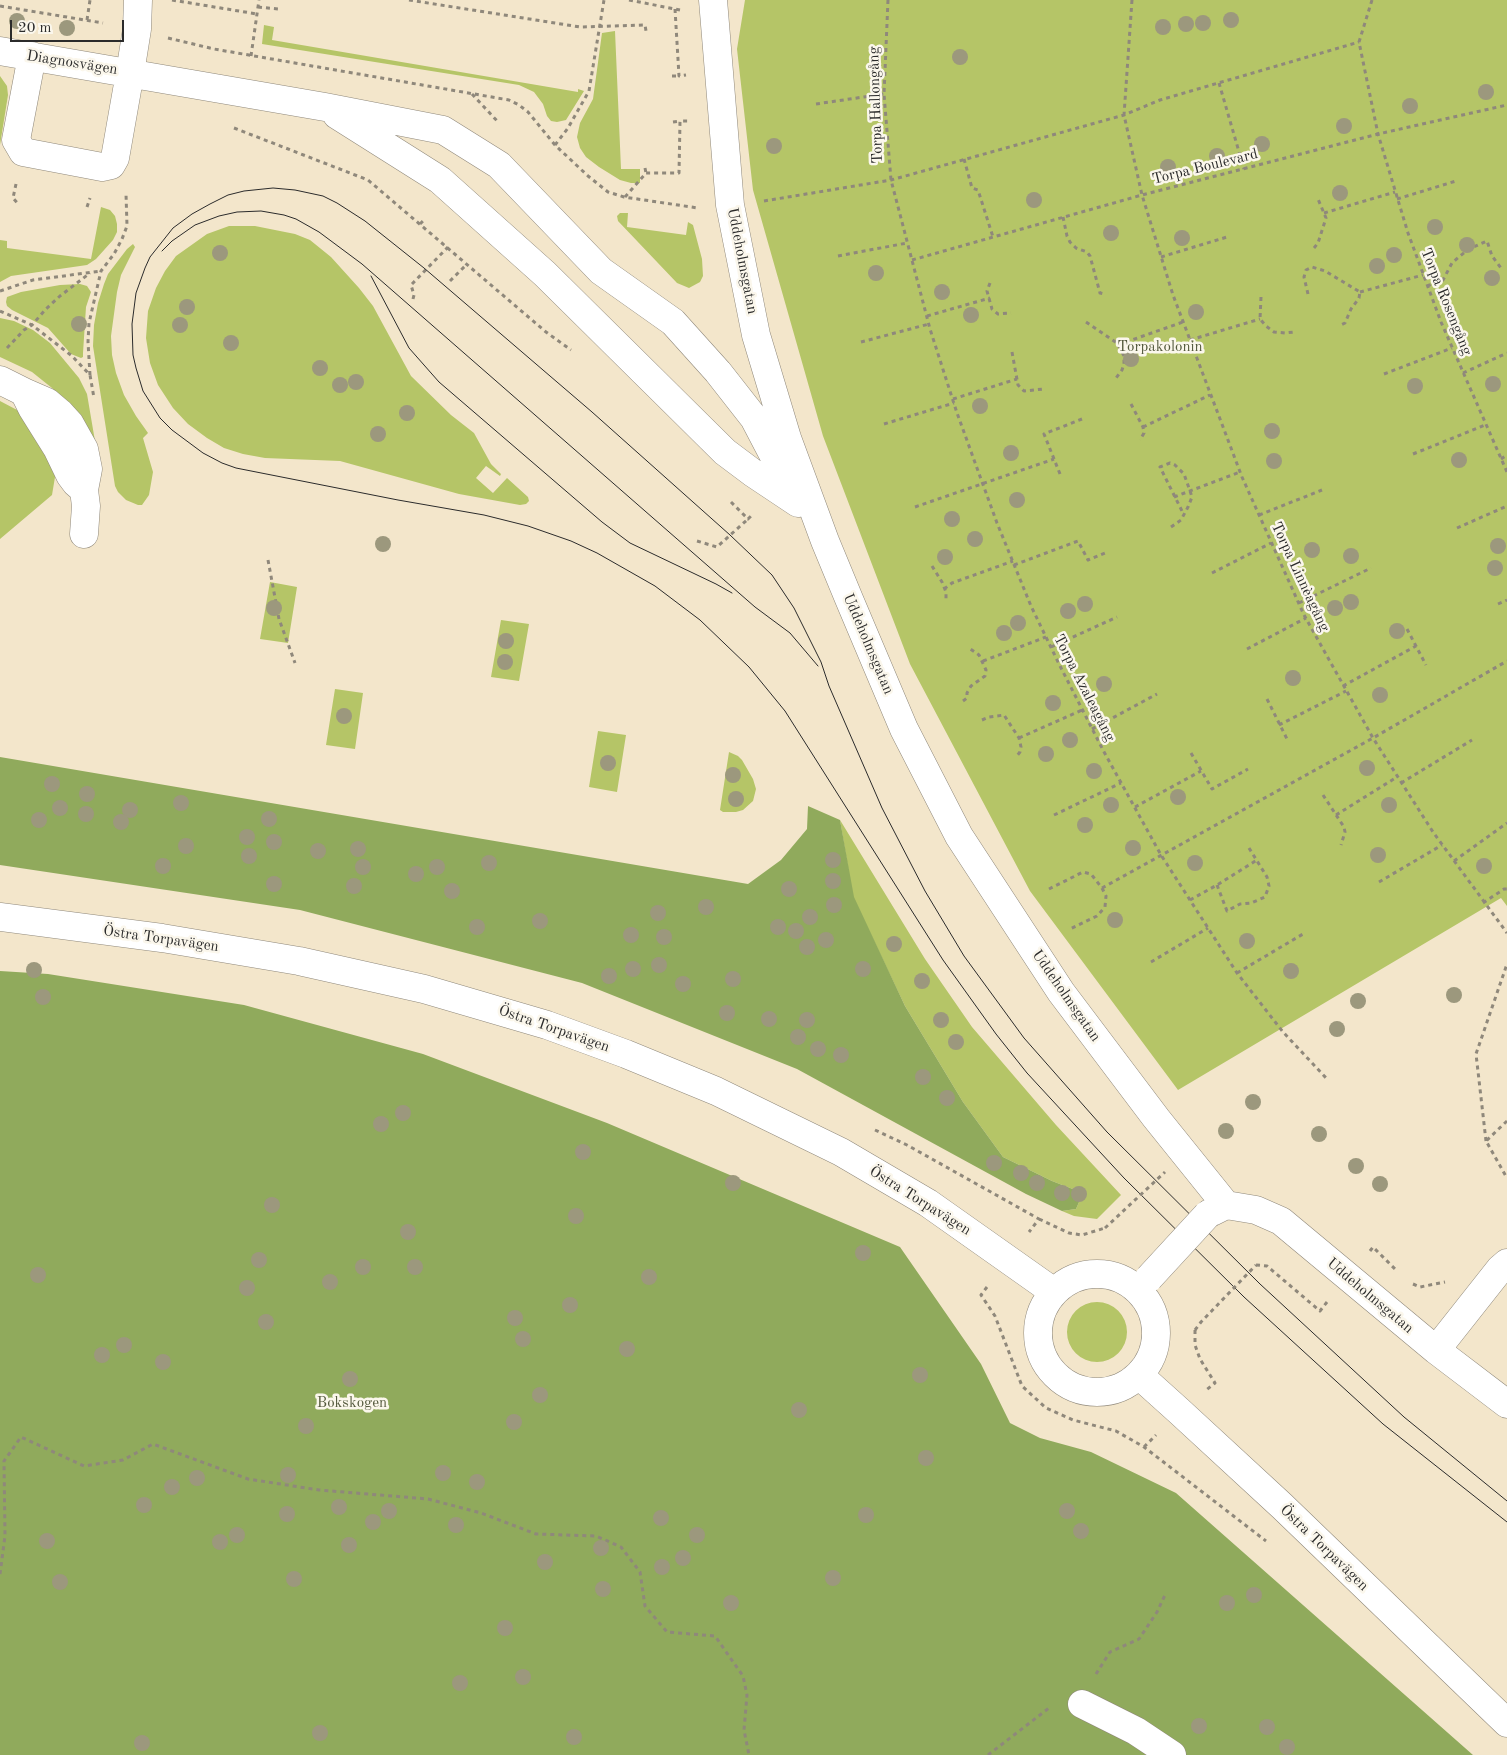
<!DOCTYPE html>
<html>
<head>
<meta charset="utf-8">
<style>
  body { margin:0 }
  #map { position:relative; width:1507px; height:1755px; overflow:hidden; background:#f3e6cb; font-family:"Old Standard TT",serif }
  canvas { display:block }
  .scale { position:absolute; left:10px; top:20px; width:114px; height:22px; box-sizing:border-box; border:2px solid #2b2b2b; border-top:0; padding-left:6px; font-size:15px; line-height:18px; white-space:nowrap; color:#2b2b2b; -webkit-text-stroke:4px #fbf7ec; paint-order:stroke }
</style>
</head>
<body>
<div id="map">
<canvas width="1507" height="1755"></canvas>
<div class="scale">20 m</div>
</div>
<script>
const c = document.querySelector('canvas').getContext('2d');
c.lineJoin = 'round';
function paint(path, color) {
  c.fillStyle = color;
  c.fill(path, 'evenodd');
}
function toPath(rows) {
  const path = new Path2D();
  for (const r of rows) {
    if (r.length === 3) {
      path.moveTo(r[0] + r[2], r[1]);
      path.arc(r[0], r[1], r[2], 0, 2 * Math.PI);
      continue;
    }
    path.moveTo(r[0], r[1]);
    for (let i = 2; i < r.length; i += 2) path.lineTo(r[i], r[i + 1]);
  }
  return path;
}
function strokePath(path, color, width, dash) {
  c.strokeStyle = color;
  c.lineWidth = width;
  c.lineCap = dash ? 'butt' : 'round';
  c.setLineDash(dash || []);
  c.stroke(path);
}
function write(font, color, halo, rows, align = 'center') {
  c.font = font + ' "Old Standard TT",serif';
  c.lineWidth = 5;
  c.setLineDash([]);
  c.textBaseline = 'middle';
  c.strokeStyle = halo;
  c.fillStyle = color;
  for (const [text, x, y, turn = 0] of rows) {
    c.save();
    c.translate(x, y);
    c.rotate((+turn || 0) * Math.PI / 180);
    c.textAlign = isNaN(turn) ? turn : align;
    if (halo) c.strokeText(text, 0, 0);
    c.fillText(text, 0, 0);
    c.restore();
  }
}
paint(toPath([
  [745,0,1507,0,1507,906,1501,898,1178,1090,1030,891,910,664,823,436,753,190,737,49],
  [264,25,274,27,272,40,578,92,578,89,584,91,566,120,557,122,551,121,547,116,543,104,534,92,519,85,262,44],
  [615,31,621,169,640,169,640,183,631,183,620,180,599,167,586,157,580,148,577,137,580,123,593,99,602,33],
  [0,76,7,86,8,95,0,145],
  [101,207,110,210,115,216,117,224,117,232,113,240,96,259,87,265,11,276,0,282,0,240,7,241,7,248,91,259],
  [620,213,628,213,627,227,686,235,688,222,693,225,702,259,703,276,700,282,689,288,677,283,618,221,617,216],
  [229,226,255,226,295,234,310,240,331,257,359,288,373,306,411,376,451,415,474,433,491,464,501,474,500,476,486,466,476,478,493,493,507,478,528,497,529,501,526,504,520,505,459,494,340,461,265,458,243,454,224,448,207,438,188,424,173,408,158,385,150,363,146,338,148,311,156,288,165,271,176,256,207,234],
  [133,244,135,247,121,275,117,292,111,336,112,355,116,373,124,395,136,416,148,433,143,438,153,472,149,495,142,505,138,505,126,500,118,492,115,486,93,346,94,325,98,303,104,284,108,274,127,249],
  [80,284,87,286,91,292,86,307,83,353,83,357,81,358,71,354,48,328,12,310,7,306,6,302,7,297,21,292,60,285],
  [0,318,14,321,33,330,50,343,79,378,87,394,96,447,68,404,52,388,32,372,0,357],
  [0,401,19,411,56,471,52,495,0,539],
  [270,582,297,587,288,643,260,639],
  [501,620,529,624,519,681,491,677],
  [335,689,363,693,355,749,326,745],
  [598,731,626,735,617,792,589,787],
  [729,752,738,756,742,760,753,779,756,789,753,801,743,810,736,812,723,812,720,810],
  [840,820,925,959,972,1027,1056,1125,1121,1195,1097,1219,1074,1216,1062,1211,1076,1209,1083,1193,1052,1181,1003,1157,963,1102,905,1006,853,897],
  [1097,1332,30]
]), '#b5c567');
paint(toPath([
  [0,757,748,884,781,860,807,829,808,806,840,820,854,897,905,1006,963,1102,1003,1157,1052,1181,1083,1193,1076,1209,1062,1211,1026,1194,797,1069,582,983,300,910,0,865],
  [0,971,48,974,244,1005,423,1054,607,1123,900,1247,981,1364,1010,1423,1040,1438,1091,1452,1176,1493,1473,1755,0,1755]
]), '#90aa5c');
const minor = toPath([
  [713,0,730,205,756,335,787,438,825,541,849,599,904,729,959,836,1061,992,1156,1118,1226,1205],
  [0,51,325,107,443,130,499,165,601,271,673,322,718,372,754,418,787,481],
  [32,56,16,140,23,152,102,167,111,165,115,158,130,73,137,29,138,0],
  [337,115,440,180,545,274,725,452,753,473,798,503],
  [0,380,24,392,32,408,57,448,70,475,76,483,84,490],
  [24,392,47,402,60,413,70,424,84,449,88,469,84,490,86,506,84,534],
  [0,917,162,938,299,961,424,989,547,1025,626,1054,716,1091,841,1152,928,1203,1054,1292],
  [1210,1213,1226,1205,1256,1210,1281,1221,1436,1350,1507,1404],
  [1097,1333,59],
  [1436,1350,1500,1269,1507,1263],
  [1139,1375,1179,1411,1282,1506,1507,1723],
  [1082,1704,1136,1731,1172,1755]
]);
strokePath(minor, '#8f887b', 29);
strokePath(toPath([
  [172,0,257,14],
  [409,0,580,27,645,25,646,31],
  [629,0,680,10],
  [888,0,884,94,891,180,930,329,957,413,997,523,1031,606,1059,664,1103,750,1161,855,1237,973,1283,1032,1328,1080],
  [1132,0,1124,115,1142,195,1173,295,1242,477,1304,615,1373,738,1433,832,1507,933],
  [1372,0,1359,42,1378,134,1408,233,1441,322,1507,472],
  [0,6,103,23],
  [258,7,278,9],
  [675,9,679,76,686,75],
  [87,20,90,0],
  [168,38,214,49,509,100,519,105,528,112,555,145,588,176,608,192,624,197,698,208],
  [251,56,259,0],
  [672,76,679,76],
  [1219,83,1244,169],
  [472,94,499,123],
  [816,104,884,94],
  [673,122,680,121],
  [234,128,368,180,546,332,571,350],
  [555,145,568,128,589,91,604,0],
  [964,159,972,188,978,190,993,237],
  [645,168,646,173],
  [16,184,13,198,19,205],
  [625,197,646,173,679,173,680,121,689,121],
  [1397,199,1456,181],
  [764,201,891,180,1124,115,1160,100,1359,42],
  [87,207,90,198],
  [1324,213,1395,192],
  [1063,217,1067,236,1070,242,1076,248,1087,252,1090,256,1100,293,1104,294],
  [420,224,424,220],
  [1314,248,1318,243,1326,218,1318,199],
  [838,256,907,243],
  [1161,257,1227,237],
  [912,260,1142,195,1378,134,1507,105],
  [450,281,467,264],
  [990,283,987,291,992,309,998,314,1011,313],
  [1427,286,1443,280,1452,263,1460,256,1469,249,1487,241,1492,256,1501,268],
  [0,291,33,280,101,271],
  [1360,292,1423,275],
  [1308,294,1304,277,1306,270,1312,267,1325,271,1360,292,1359,298,1351,309,1345,323,1341,325],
  [1261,297,1260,319,1266,326,1274,332,1285,333,1294,332],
  [413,299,414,295,411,285,448,247],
  [0,311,32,325,72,356,90,375,94,398],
  [927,316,990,298],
  [1086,322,1117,343,1121,350,1124,356,1124,364,1122,370,1116,378],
  [1190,340,1260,319],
  [861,342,929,324],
  [1119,346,1123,343,1183,322],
  [7,348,24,330,32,325,46,309,60,296,90,273],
  [1012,352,1018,385,1024,391,1044,389],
  [1463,373,1507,353],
  [1384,374,1452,348],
  [90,375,88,342,89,323,101,271,114,254,122,239,127,226,126,194],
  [953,399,1017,379],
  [1131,404,1143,427,1144,433,1140,440],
  [884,424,954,403],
  [1143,427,1210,395],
  [1413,454,1485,425],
  [1501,459,1507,455],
  [1060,474,1044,434,1082,419],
  [1174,497,1240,472],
  [731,502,748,519,753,514],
  [915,507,1054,459],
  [1259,515,1322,490],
  [1171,527,1181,520,1188,507,1192,497,1190,491,1184,474,1175,465,1170,463,1160,467,1184,515],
  [1457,528,1507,506],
  [697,541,717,547,748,519],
  [268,560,279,619,295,663],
  [1014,565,1078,541,1088,560,1105,553],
  [932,566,942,582,946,592,946,601],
  [1212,573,1271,543],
  [944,589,952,583,1013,561],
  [1299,603,1371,568],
  [1498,604,1507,600],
  [1407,629,1426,665],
  [1051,647,1117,617],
  [1247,649,1306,618],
  [983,661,1046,637],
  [1343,686,1416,646],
  [1267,699,1287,739],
  [963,701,967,698,967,693,971,686,985,676,986,670,979,655,969,648],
  [982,720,989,717,1004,715,1019,738,1021,747,1020,752,1016,757],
  [1279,725,1346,691],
  [1092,729,1157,694],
  [1019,738,1082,710],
  [1191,753,1212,789,1248,769],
  [1401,783,1472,740],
  [1323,795,1344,827,1345,832,1341,845],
  [1135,807,1201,771],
  [1054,815,1121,783],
  [1336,815,1397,777],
  [1454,861,1507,823],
  [1379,882,1442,845],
  [1217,885,1227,911,1240,904,1251,903,1265,897,1269,886,1267,877,1249,848],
  [1102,888,1373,738,1507,661],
  [1049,889,1083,872,1091,874,1102,888,1106,896,1105,907,1097,916,1070,929],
  [1190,900,1217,885,1257,860],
  [1483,903,1504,889,1507,889],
  [1151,962,1208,928],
  [1237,973,1303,934],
  [1507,1121,1486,1141,1507,1178],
  [875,1130,907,1145,1039,1219,1029,1232],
  [1486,1141,1476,1054,1507,964],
  [1039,1219,1069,1233,1082,1235,1105,1228],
  [1370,1251,1373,1247,1395,1269],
  [1256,1265,1267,1266,1320,1311,1327,1302],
  [1413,1284,1420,1287,1445,1282],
  [987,1287,981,1295,995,1316,1022,1386,1046,1408,1073,1420,1116,1431,1144,1447,1266,1541],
  [1195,1330,1195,1345,1200,1359,1215,1383,1205,1391],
  [1144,1447,1156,1435],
  [0,1574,5,1536,4,1461,21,1437,84,1466,123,1460,153,1444,248,1479,319,1490,428,1499,481,1513,536,1534,596,1536,621,1547,640,1572,645,1606,667,1632,715,1636,743,1676,747,1695,744,1730,749,1755],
  [1096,1674,1110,1652,1139,1639,1157,1612,1165,1595],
  [988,1755,1049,1708]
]), '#8f887b', 3, [4, 4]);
strokePath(minor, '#fff', 28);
strokePath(toPath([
  [162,251,172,241,195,225,219,216,237,212,261,211,284,215,296,219,319,232,362,264,755,607,790,633,818,666],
  [371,276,409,348,439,382,602,522,630,543,716,584,732,593],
  [1507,1501,1404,1417,1260,1284,1107,1132,1024,1038,964,956,925,891,882,808,829,686,821,662,794,608,772,575,730,535,592,412,424,268,365,221,337,203,323,196,295,190,273,188,244,191,228,195,210,204,192,214,173,228,150,257,145,268,136,293,132,324,133,355,136,368,143,391,160,418,172,430,203,453,222,463,236,468,398,500,484,515,528,526,571,541,597,553,655,586,700,620,749,667,785,711,943,960,996,1034,1027,1073,1124,1178,1244,1297,1383,1424,1507,1522]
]), '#2b2b2b', 1);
const minorBridge = toPath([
  [1149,1278,1207,1215]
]);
strokePath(minorBridge, '#8f887b', 29, []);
strokePath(toPath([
  [1105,1228,1165,1172],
  [1195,1330,1201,1322,1256,1265]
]), '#8f887b', 3, [4, 4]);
strokePath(minorBridge, '#fff', 28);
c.fillStyle = '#9c987d';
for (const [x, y] of [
  [1231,20],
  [17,21],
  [1203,23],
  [1186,24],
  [1163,27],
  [67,28],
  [960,57],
  [1486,92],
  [1410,106],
  [1344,126],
  [1262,144],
  [774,146],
  [1217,156],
  [1168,167],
  [1340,193],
  [1034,200],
  [1435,227],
  [1111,233],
  [1182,238],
  [1467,245],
  [220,253],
  [1394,255],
  [1377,266],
  [876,273],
  [1492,278],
  [942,292],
  [187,307],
  [1196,312],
  [971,315],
  [79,324],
  [180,325],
  [231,343],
  [1131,359],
  [320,368],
  [356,382],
  [1493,384],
  [340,385],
  [1415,386],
  [980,406],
  [407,413],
  [1272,431],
  [378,434],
  [1011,453],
  [1459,460],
  [1274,461],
  [1017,500],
  [952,519],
  [975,539],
  [383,544],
  [1498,546],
  [1312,550],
  [1351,556],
  [945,557],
  [1495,568],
  [1351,602],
  [1085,604],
  [274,608],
  [1335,608],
  [1068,611],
  [1018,623],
  [1397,631],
  [1004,633],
  [506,641],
  [505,662],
  [1293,678],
  [1104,684],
  [1380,695],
  [1053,703],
  [344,716],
  [1070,740],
  [1046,754],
  [608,763],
  [1367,768],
  [1094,771],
  [733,775],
  [52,784],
  [87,794],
  [1178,797],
  [736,799],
  [181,803],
  [1111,805],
  [1389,805],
  [60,808],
  [130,810],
  [86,814],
  [269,819],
  [39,820],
  [121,822],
  [1085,825],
  [247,837],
  [274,842],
  [186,846],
  [1133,848],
  [358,849],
  [318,851],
  [1378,855],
  [249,856],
  [833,860],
  [489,863],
  [1195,863],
  [163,866],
  [1484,866],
  [363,867],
  [437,867],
  [416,874],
  [833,881],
  [274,884],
  [354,886],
  [789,889],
  [452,891],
  [834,905],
  [706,907],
  [658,913],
  [810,917],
  [1115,920],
  [540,921],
  [477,927],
  [778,927],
  [796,931],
  [631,935],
  [664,937],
  [826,940],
  [1247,941],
  [894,944],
  [807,947],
  [659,965],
  [633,969],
  [863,969],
  [34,970],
  [1291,971],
  [609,976],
  [733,979],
  [922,981],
  [683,984],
  [1454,995],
  [43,997],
  [1358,1001],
  [727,1013],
  [769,1019],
  [807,1020],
  [941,1020],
  [1337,1029],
  [798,1037],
  [956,1042],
  [818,1049],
  [841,1055],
  [923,1077],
  [947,1098],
  [1253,1102],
  [403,1113],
  [381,1124],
  [1226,1131],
  [1319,1134],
  [583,1152],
  [994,1163],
  [1356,1166],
  [1021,1173],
  [733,1183],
  [1037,1183],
  [1380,1184],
  [1062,1193],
  [1079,1194],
  [272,1205],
  [576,1216],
  [408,1232],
  [863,1253],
  [259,1260],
  [363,1267],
  [415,1267],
  [38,1275],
  [649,1277],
  [330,1282],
  [247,1288],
  [570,1305],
  [515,1318],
  [266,1322],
  [523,1339],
  [124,1345],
  [627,1349],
  [102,1355],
  [163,1362],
  [920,1375],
  [350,1379],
  [540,1395],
  [799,1410],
  [514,1422],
  [306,1426],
  [926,1458],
  [443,1473],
  [288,1475],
  [197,1478],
  [477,1482],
  [172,1487],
  [144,1505],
  [339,1507],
  [389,1511],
  [1067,1511],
  [287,1514],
  [866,1515],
  [661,1518],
  [373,1522],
  [456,1525],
  [1081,1531],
  [237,1535],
  [697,1535],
  [47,1541],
  [220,1542],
  [349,1545],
  [601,1548],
  [683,1558],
  [545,1562],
  [662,1567],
  [833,1578],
  [294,1579],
  [60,1582],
  [603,1589],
  [1254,1595],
  [731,1603],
  [1227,1603],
  [505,1628],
  [523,1677],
  [460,1683],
  [1199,1726],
  [1267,1727],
  [320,1733],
  [574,1737],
  [142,1743],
  [1287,1747]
]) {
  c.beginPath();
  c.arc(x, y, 8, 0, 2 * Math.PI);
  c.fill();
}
write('15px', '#2b2b2b', '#fbf7ec', [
  ["Diagnosvägen",72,63,9],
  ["Torpa Hallongång",876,105,-92],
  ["Torpa Boulevard",1205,167,-14],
  ["Uddeholmsgatan",742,261,79],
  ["Torpa Rosengång",1446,302,68],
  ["Torpa Linnèagång",1300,577,65],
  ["Uddeholmsgatan",868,644,67],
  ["Torpa Azaleagång",1084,688,63],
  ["Östra Torpavägen",161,939,8],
  ["Uddeholmsgatan",1066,996,55],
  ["Östra Torpavägen",554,1029,19],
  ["Östra Torpavägen",920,1201,32],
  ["Uddeholmsgatan",1370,1296,40],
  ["Östra Torpavägen",1324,1548,44]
]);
write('15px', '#54593d', '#fbf7ec', [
  ["Torpakolonin",1160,347],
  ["Bokskogen",352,1403]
]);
</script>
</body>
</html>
